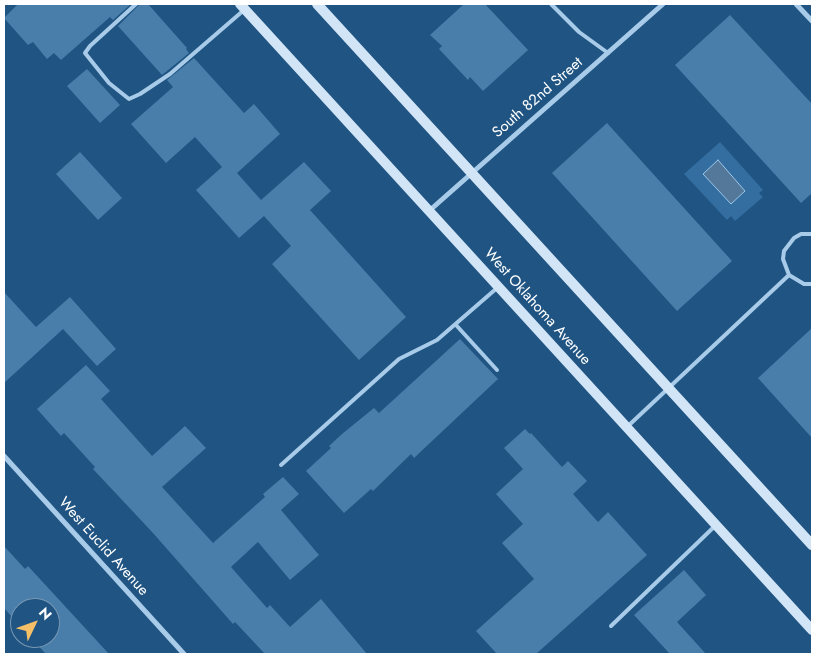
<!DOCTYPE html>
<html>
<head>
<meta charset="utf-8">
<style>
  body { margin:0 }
  #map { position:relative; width:816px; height:658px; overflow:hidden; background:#205482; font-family:Jost,sans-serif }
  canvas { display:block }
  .frame { position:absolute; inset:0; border:5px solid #fff; pointer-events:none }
  .north { position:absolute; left:10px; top:598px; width:50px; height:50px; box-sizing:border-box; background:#205482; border:1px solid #7998b4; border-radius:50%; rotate:48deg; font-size:14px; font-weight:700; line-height:20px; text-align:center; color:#fff }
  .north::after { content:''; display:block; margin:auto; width:18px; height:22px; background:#f5bf68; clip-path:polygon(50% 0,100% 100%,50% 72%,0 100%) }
</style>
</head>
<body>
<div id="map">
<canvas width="816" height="658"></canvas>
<div class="frame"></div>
<div class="north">N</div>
</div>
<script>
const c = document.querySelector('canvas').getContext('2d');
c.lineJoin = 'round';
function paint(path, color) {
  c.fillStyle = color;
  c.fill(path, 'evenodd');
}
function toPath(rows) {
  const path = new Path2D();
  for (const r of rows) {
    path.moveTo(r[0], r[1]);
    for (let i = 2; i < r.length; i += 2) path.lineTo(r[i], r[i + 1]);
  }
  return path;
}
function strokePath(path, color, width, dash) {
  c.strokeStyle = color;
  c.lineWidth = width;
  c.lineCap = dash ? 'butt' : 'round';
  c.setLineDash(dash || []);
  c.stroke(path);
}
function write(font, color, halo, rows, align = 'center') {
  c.font = font + ' Jost,sans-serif';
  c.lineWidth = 5;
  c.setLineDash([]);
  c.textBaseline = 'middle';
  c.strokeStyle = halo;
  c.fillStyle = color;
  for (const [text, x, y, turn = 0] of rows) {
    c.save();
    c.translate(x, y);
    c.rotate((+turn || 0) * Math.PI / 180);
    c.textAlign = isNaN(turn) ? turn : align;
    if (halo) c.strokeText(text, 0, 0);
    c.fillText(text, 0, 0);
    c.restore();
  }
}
paint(toPath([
  [720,142,763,190,759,193,763,197,735,221,731,216,727,220,684,174]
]), '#346ea0');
const water = toPath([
  [718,160,745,191,731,204,703,174,718,160]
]);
paint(water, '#53789a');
strokePath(water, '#9bc7ea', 1);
paint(toPath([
  [18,4,131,4,113,20,110,17,61,60,54,53,47,59,33,42,28,45,4,18],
  [140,4,148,4,187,48,186,49,189,53,162,75,118,26],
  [464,4,485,4,528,50,483,91,470,77,468,80,439,49,442,46,430,35],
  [730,15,812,104,812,193,801,203,675,65],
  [194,58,244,113,254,104,280,134,237,173,261,200,304,162,331,191,310,210,406,317,359,360,272,264,291,246,264,216,239,238,196,190,222,167,195,137,166,163,131,124,173,87,167,80],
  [87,69,120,105,100,123,67,86],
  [607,123,732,261,677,311,552,173],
  [80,152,122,198,98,220,56,174],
  [4,292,36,327,70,297,116,349,97,366,63,329,4,383],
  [812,328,812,438,758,378],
  [460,339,498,379,414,458,411,454,373,491,371,489,344,513,306,471,331,448,329,446,342,434,374,408,379,413],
  [86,365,110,391,101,399,152,456,185,426,206,448,162,487,213,543,265,497,263,494,283,477,299,494,281,510,319,555,290,580,258,542,231,567,267,608,270,605,290,627,321,599,367,654,265,654,235,622,233,624,153,533,93,469,95,467,64,433,61,436,37,409],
  [525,429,530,434,531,433,562,467,568,461,587,481,573,494,598,522,608,512,647,555,536,654,497,654,476,631,534,579,502,543,523,524,496,494,523,469,504,448],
  [4,546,25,569,28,566,109,654,46,654,31,638,50,638,50,608,20,608,20,626,4,608],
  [684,570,706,595,677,622,706,654,670,654,634,615]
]), '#497eab');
strokePath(toPath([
  [136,4,90,46,85,53,109,83,129,99,140,94,170,74,244,10],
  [551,4,579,32,608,53],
  [812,234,801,234,794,238,784,251,783,259,789,275,804,284,812,284],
  [456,325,497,370],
  [627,427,789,275],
  [281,465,399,359,437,340,497,288],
  [611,626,716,525]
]), '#a7cbe8', 4);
strokePath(toPath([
  [796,4,812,21],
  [429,211,663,4],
  [4,456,184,654]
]), '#a7cbe8', 5);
strokePath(toPath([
  [240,4,812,630],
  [317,4,812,545]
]), '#d2e5f7', 10);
write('15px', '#fff', '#205482', [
  ["South 82nd Street",538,98,-41],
  ["West Oklahoma Avenue",537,307,48],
  ["West Euclid Avenue",103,547,48]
]);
</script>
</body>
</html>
